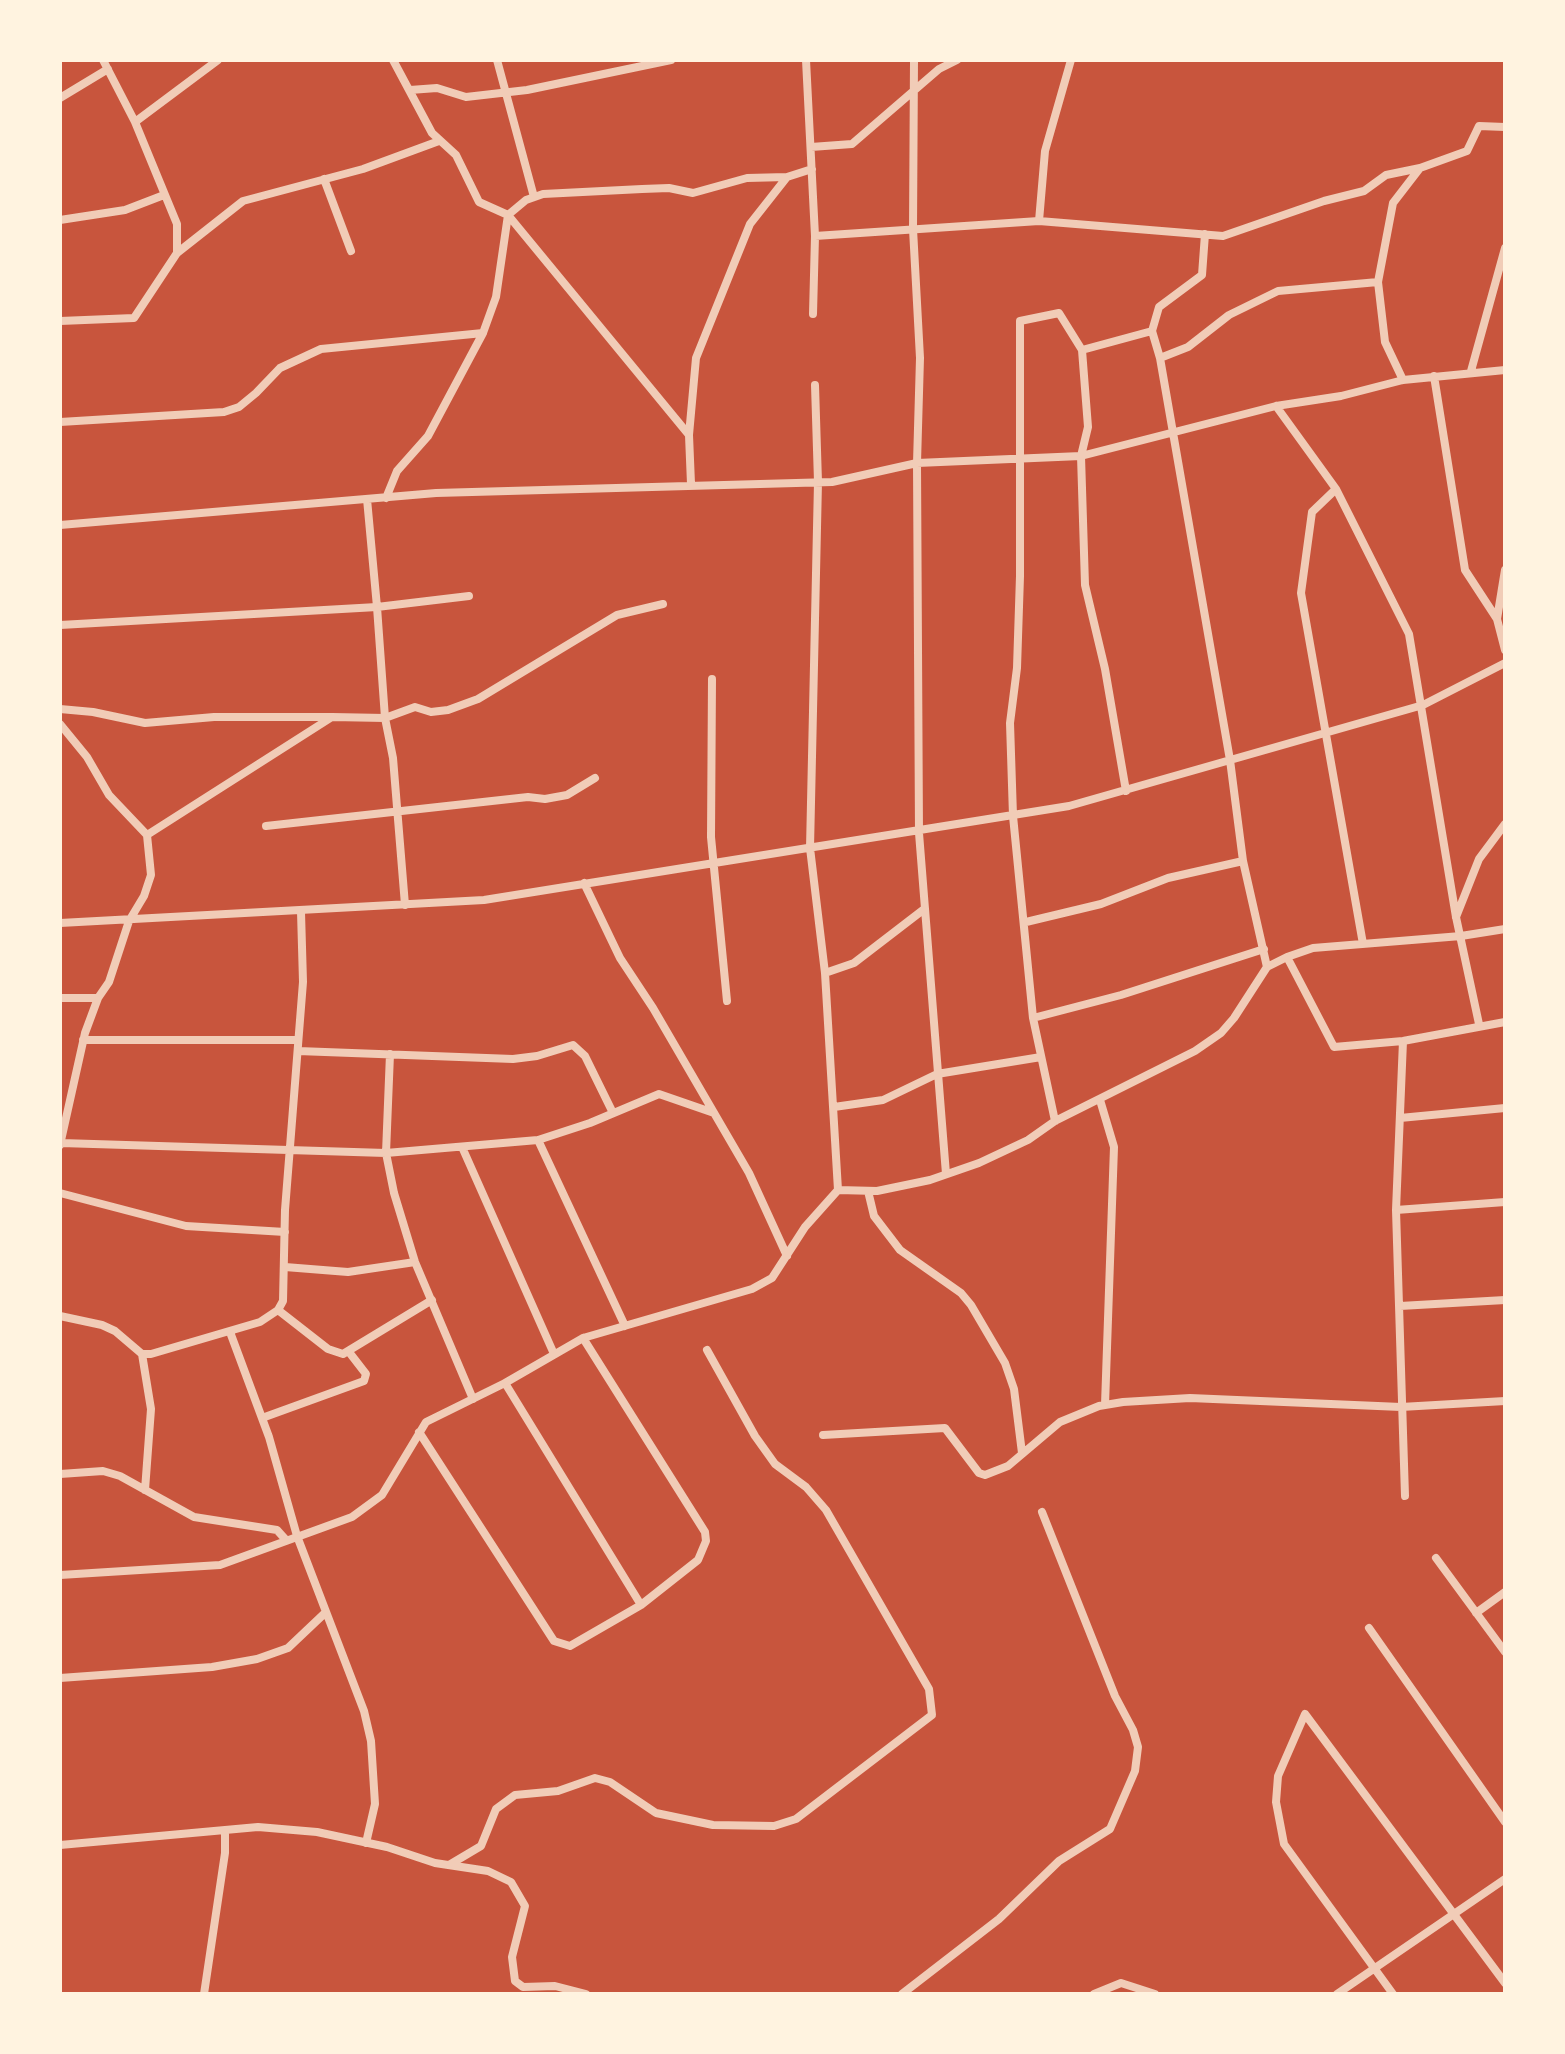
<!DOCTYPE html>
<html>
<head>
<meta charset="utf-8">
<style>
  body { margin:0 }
  #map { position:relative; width:1565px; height:2054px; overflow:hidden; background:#c8553d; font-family:Jost,sans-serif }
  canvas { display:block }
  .frame { position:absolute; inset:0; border:62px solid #fff3e0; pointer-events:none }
</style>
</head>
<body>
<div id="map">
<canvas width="1565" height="2054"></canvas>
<div class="frame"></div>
</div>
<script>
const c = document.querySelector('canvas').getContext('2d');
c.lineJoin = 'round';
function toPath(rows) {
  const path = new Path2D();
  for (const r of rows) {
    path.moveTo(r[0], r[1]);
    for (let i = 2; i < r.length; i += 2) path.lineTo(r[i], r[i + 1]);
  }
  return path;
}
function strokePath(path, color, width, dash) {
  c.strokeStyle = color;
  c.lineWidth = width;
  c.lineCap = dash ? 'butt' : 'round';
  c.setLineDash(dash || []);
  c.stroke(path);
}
strokePath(toPath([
  [393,60,432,133,456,155,479,202,508,215,689,435,691,484],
  [497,60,534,197],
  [806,60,815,236,813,314],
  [914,60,913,229,920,358,917,463,919,833,946,1174],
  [410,90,437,88,466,97,527,90,671,60],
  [60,98,108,69],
  [135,122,218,60],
  [811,147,852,144,939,69,957,60],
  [324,179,351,251],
  [60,220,125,210,164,195],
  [1039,221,1045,151,1071,60],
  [815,236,1039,221,1223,236,1324,201,1364,191,1386,175,1420,168],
  [177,253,243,201,363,169,439,141],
  [1378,282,1393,203,1420,168,1467,151,1479,126,1505,127],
  [60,321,134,318,177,253,177,224,135,122,103,60],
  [1152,331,1159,307,1202,275,1205,234],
  [1160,358,1188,347,1229,315,1278,291,1378,282,1385,342,1403,380],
  [1471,371,1505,248],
  [1434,376,1465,570,1497,619,1505,650],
  [1276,406,1336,489,1409,634,1456,917,1479,1024],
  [60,422,224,412,239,407,256,393,280,368,321,349,483,333],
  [689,435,696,358,750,224,787,177,812,169],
  [1336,489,1312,512,1301,593,1363,944],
  [386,498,397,471,428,436,483,333,496,297,508,215,526,200,543,194,642,189,669,188,693,193,747,178,787,177],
  [60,525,436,493,832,482,917,463,1081,456,1276,406,1341,396,1403,380,1505,370],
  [1497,619,1505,570],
  [60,625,377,607,367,499],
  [712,679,711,837,727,1001],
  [60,709,93,712,145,723,214,717,332,717],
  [60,724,87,757,109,795,147,835,151,875,144,896,129,921,109,982,98,998,85,1033,60,1145],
  [1126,791,1105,669,1085,585,1081,456,1088,427,1082,350,1152,331,1160,358,1230,760,1243,861,1267,967],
  [266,826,528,797,545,799,567,795,595,778],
  [147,835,332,717,385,718,415,707,431,712,448,710,478,699,617,615,663,604],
  [584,883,620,958,653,1008,749,1173,787,1256],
  [405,905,393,758,385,718,377,607,469,596],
  [1456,917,1479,859,1505,824],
  [1026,922,1101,904,1168,878,1243,861],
  [60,923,484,900,1069,806,1423,705,1505,663],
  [1287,957,1334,1047,1403,1041,1505,1022],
  [825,973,854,963,923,910],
  [60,998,98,998],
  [1033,1018,1121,995,1264,949],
  [83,1040,298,1040],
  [1403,1041,1396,1210,1405,1496],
  [298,1051,513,1059,537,1056,573,1045,585,1056,613,1113],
  [390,1054,386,1153,394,1193,415,1262,473,1399],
  [1100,1100,1114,1147,1105,1405],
  [834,1107,883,1100,937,1074,1041,1057],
  [1400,1118,1505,1108],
  [1055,1121,1033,1018,1013,816,1010,723,1017,668,1020,576,1020,321,1059,313,1082,350],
  [538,1140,625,1326],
  [61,1143,386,1153,538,1140,590,1123,659,1094,714,1113],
  [462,1147,554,1354],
  [838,1190,877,1191,930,1180,979,1163,1028,1140,1055,1121,1195,1051,1221,1033,1234,1018,1267,967,1287,957,1313,948,1461,936,1505,929],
  [868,1191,874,1216,900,1250,961,1293,971,1305,1005,1363,1014,1389,1022,1453],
  [60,1193,186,1226,285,1232],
  [1396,1210,1505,1202],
  [285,1267,348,1272,415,1262],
  [1400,1306,1505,1300],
  [278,1310,328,1349,343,1354,432,1300],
  [60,1316,102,1325,115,1331,142,1354,151,1354,260,1322,278,1310,283,1301,285,1210,303,982,301,912],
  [230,1332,269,1437,297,1536,364,1711,371,1741,375,1804,366,1843],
  [142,1354,151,1409,145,1490],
  [505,1383,641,1605],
  [262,1418,364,1381,366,1374,349,1352],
  [419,1432,554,1641,570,1646,641,1605,698,1560,706,1541,705,1532,583,1338],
  [823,1435,945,1428,979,1473,985,1475,1008,1466,1060,1422,1099,1406,1123,1402,1190,1398,1401,1407,1505,1401],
  [60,1474,103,1471,120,1476,194,1517,277,1530,286,1540],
  [1436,1558,1505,1652],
  [60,1575,220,1565,352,1517,382,1495,426,1422,505,1383,583,1338,752,1289,772,1278,805,1227,838,1190,825,973,810,848,818,482,815,385],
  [1476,1613,1505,1592],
  [1369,1628,1505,1822],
  [60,1678,212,1667,257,1659,288,1648,326,1612],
  [60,1845,258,1827,317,1832,387,1847,435,1863,488,1871,511,1882,525,1906,512,1957,515,1981,523,1987,555,1986,586,1994],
  [449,1865,481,1846,496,1809,515,1795,558,1791,595,1778,610,1782,656,1813,713,1825,774,1826,796,1819,932,1715,929,1689,826,1510,806,1487,775,1464,755,1436,707,1350],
  [204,1994,225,1853,225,1830],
  [902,1994,999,1919,1059,1861,1110,1829,1135,1771,1138,1747,1133,1730,1115,1696,1042,1512],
  [1094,1994,1121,1983,1155,1994],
  [1337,1994,1505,1879],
  [1393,1994,1284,1844,1276,1802,1278,1776,1305,1714,1505,1983]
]), '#f1ccb7', 8);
</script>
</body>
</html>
